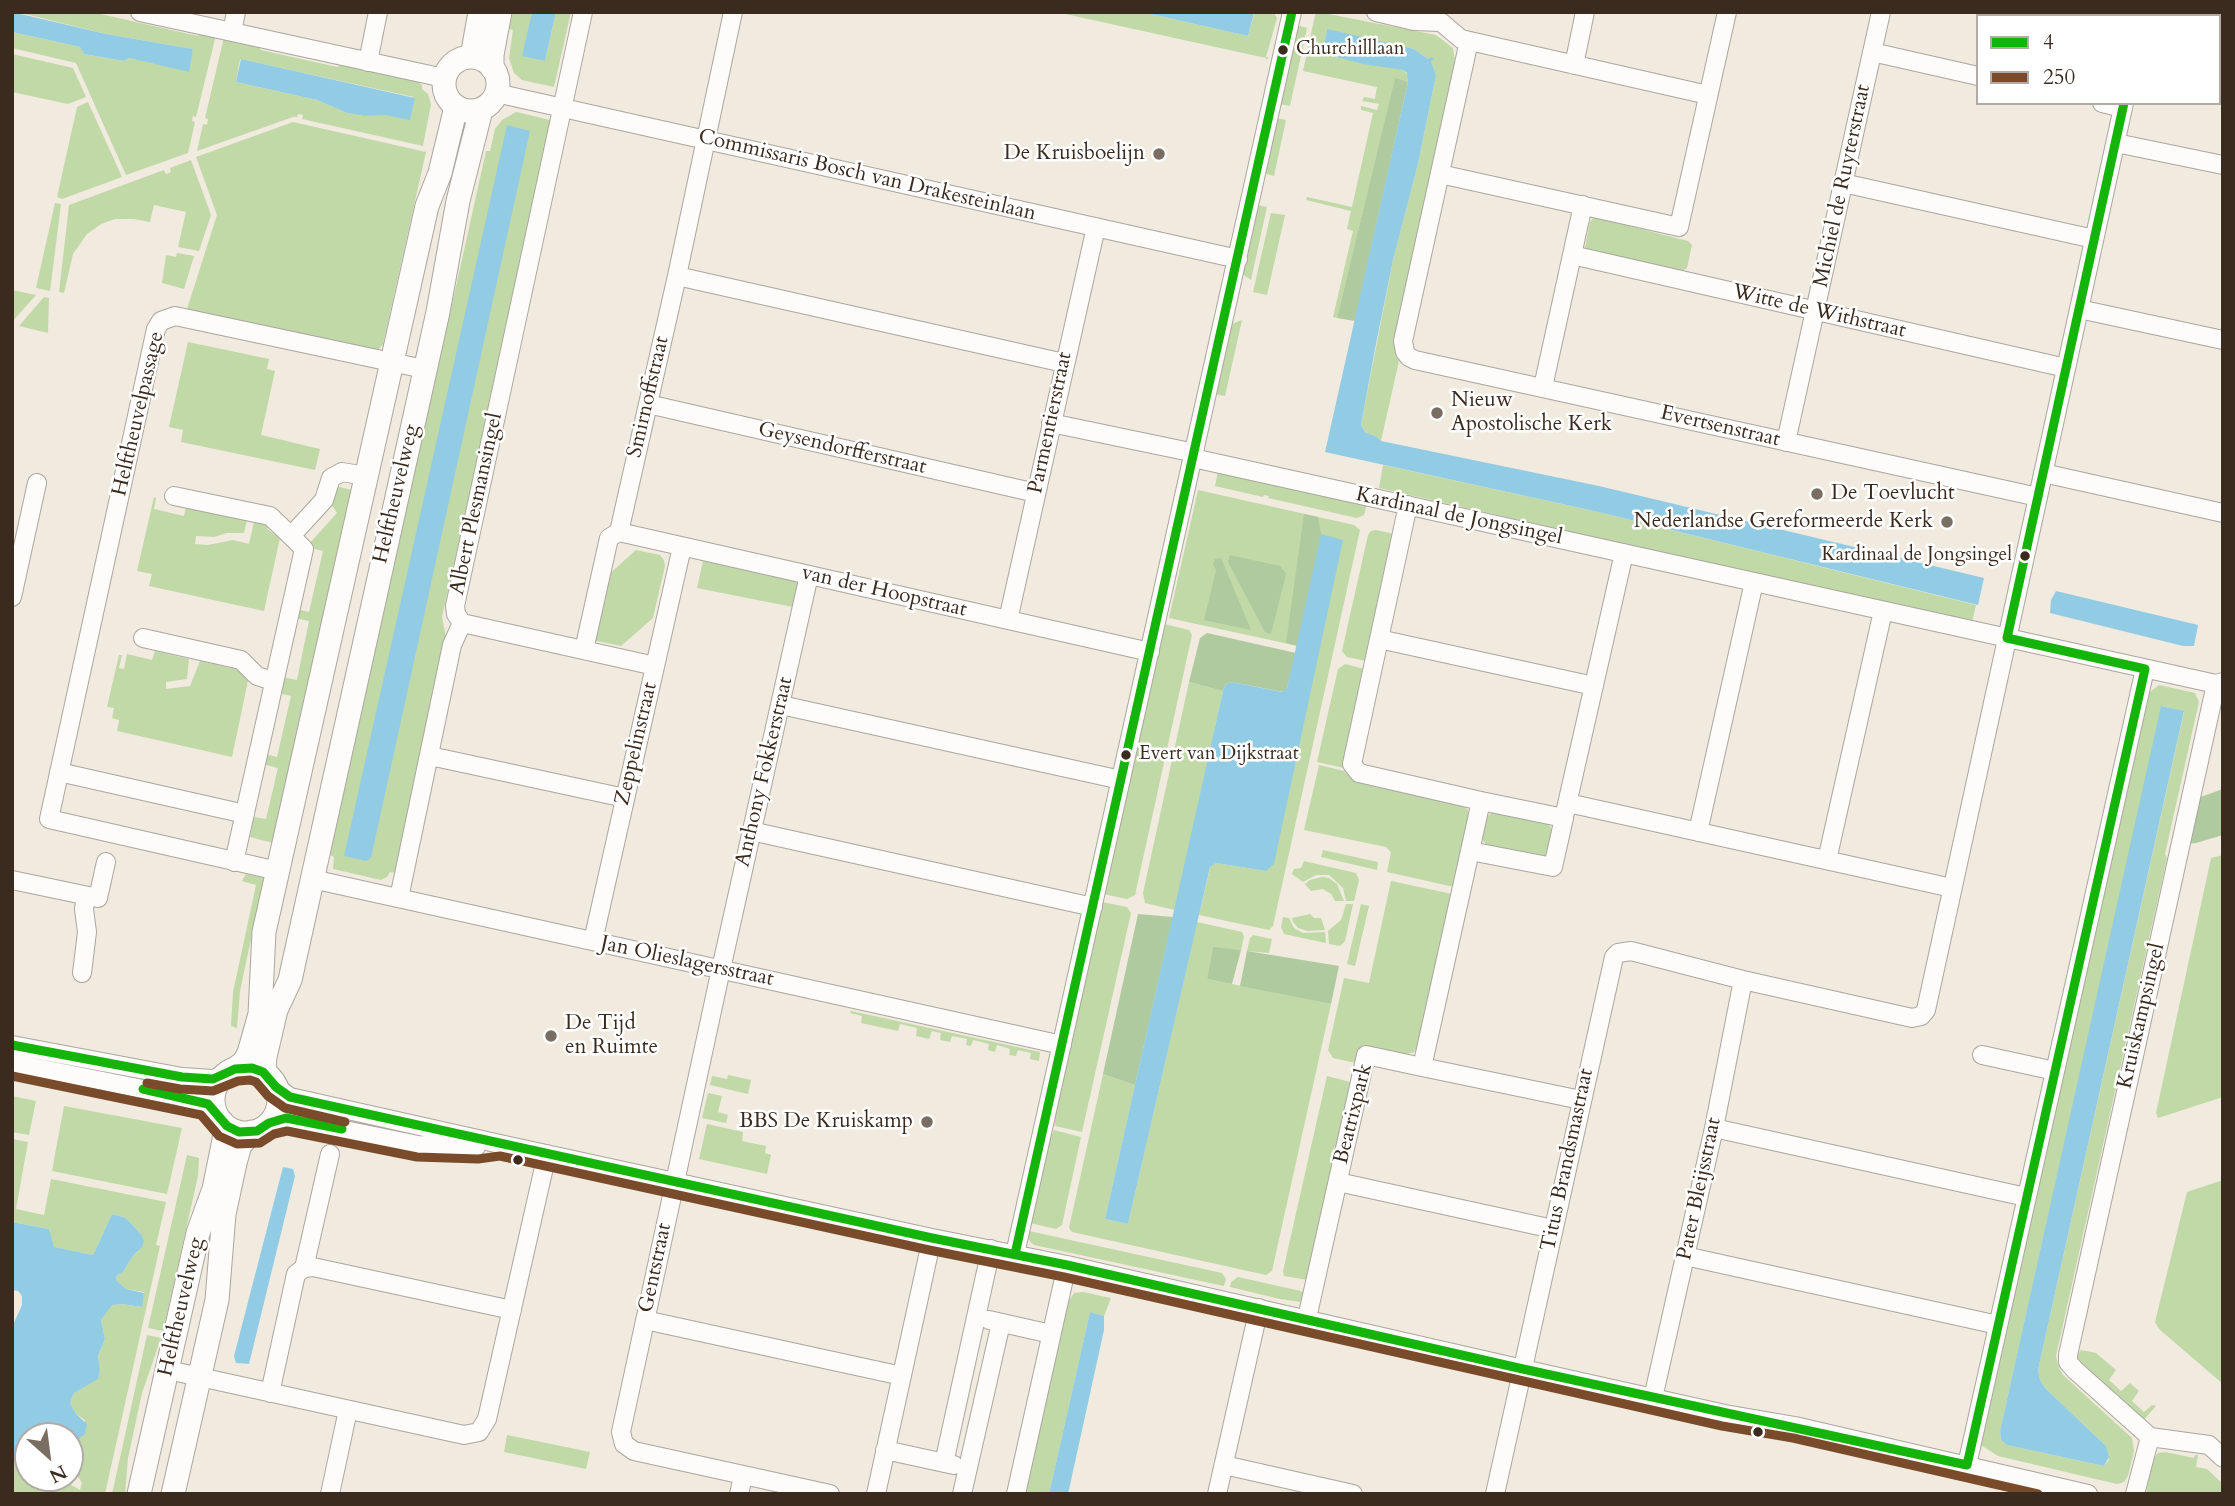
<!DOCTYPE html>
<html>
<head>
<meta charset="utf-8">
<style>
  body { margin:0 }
  #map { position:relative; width:2235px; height:1506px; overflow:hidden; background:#f0eadf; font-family:Cardo,serif }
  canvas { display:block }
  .frame { position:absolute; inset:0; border:14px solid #3b2a1e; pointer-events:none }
  .legend { position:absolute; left:1976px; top:14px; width:245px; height:91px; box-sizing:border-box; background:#fff; border:2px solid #b1aaa5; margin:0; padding:9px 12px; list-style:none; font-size:21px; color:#3b2a1e }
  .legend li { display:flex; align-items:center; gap:14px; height:35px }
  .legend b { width:35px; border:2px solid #b1aaa5 }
  .north { position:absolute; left:14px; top:1422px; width:70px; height:70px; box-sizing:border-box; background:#fff; border:2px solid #b1aaa5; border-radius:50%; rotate:152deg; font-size:19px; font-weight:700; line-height:28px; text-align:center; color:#3b2a1e }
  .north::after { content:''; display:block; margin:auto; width:24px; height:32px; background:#7a6d62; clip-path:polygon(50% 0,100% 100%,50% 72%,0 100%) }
</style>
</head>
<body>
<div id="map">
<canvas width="2235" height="1506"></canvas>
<div class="frame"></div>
<ul class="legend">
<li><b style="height:9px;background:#15b40a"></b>4</li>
<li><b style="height:9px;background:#7a4b2a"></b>250</li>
</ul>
<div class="north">N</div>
</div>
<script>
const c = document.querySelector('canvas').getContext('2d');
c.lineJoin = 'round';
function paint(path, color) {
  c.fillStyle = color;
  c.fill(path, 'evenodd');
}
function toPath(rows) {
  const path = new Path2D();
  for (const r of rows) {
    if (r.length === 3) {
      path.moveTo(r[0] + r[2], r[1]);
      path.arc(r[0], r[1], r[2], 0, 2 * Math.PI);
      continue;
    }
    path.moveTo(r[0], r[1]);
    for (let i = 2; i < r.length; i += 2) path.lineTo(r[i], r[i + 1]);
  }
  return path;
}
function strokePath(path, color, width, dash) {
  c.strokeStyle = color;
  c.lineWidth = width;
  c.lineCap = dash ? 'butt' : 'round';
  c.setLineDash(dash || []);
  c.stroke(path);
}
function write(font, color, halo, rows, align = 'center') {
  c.font = font + ' Cardo,serif';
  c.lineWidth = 5;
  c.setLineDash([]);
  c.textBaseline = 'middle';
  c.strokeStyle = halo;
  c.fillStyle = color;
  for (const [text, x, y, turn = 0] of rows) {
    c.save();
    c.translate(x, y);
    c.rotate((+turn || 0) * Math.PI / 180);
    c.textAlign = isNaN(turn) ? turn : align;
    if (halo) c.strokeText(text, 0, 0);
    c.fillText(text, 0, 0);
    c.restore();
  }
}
paint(toPath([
  [17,12,92,12,198,36,203,32,216,35,196,117,193,116,192,121,195,122,188,153,126,175,76,63,12,48,12,32,80,47,84,54,124,61,129,58,188,71,193,49,106,34],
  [513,12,532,12,523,55,545,61,556,12,571,12,554,87,522,80,514,73,509,58,513,30,509,29],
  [1056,12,1142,12,1248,36,1254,14,1249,12,1273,12,1277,18,1266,57,1268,57,1267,61,1266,58],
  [1318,12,1436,35,1453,48,1455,62,1460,64,1395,355,1399,361,1381,441,1377,437,1368,435,1361,425,1393,260,1418,164,1436,75,1431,61,1414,49,1327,30,1323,53,1403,70,1408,75,1408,82,1395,79,1337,318,1333,317,1353,231,1347,229,1351,211,1306,200,1307,197,1352,207,1373,113,1361,110,1361,106,1377,110,1379,104,1362,101,1364,97,1375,99,1377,87,1303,71,1315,15],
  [1296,25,1307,28,1290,106,1279,104],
  [224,37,257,44,261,50,337,67,343,63,416,80,422,85,422,89,428,94,431,104,423,146,302,119,303,115,298,114,297,117,293,117,197,151,203,124,207,125,208,119,205,118],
  [240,59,414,97,410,119,385,114,364,116,347,113,317,100,236,82],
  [12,54,73,68,86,97,68,104,12,92],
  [88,102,122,177,62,199,57,197,77,107],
  [516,112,550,120,552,128,442,617,446,637,396,873,390,872,387,877,381,880,333,869,334,857,330,855,486,151,490,151,495,129,502,120],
  [1276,118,1286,120,1274,176,1263,173],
  [293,122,426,152,383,344,378,350,370,350,187,309,217,215,196,157],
  [191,160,211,215,199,251,178,247,186,212,154,205,150,222,134,219,115,219,101,224,87,234,73,254,64,293,59,292,69,205,164,170,166,174,171,172,170,168],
  [55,203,61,204,50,291,36,288],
  [1256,205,1267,207,1251,280,1241,273],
  [1271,213,1285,215,1267,295,1253,292],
  [1594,217,1688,241,1692,245,1687,268,1679,273,1584,252,1590,222],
  [177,253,194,256,184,289,162,283,166,255,176,257],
  [12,290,36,295,12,322],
  [44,297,49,298,48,333,19,326],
  [1242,320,1225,396,1214,394,1229,325],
  [188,342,269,359,267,369,275,371,261,435,320,449,315,470,181,442,183,430,169,427],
  [1383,465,1594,511,1976,605,1972,623,1379,488],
  [1218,471,1367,504,1364,515,1357,518,1268,498,1269,496,1264,495,1263,497,1215,486],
  [335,486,352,490,273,843,250,837,254,817,266,819,278,768,262,764,264,754,277,757,291,696,278,693,282,677,297,680,309,621,295,618,297,609,309,612,323,551,311,548,308,545,337,513,331,504],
  [1198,490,1354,525,1360,530,1273,926,1269,930,1199,915,1211,864,1216,863,1266,871,1322,535,1298,646,1169,618],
  [154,497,156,498,154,509,184,516,186,507,247,520,244,533,227,533,214,537,196,536,195,544,208,545,233,540,249,544,254,522,268,525,267,529,280,538,264,611,149,586,152,574,137,571],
  [1376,530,1394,534,1366,661,1347,657,1342,651,1368,535,1371,531],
  [636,550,660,555,664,560,665,566,653,618,621,646,592,640,606,577],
  [703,561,798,580,793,607,697,588],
  [1164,624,1189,630,1192,635,1135,895,1127,899,1103,894],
  [155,651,189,659,187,679,166,682,166,689,190,686,200,661,244,671,249,676,232,757,117,731,119,720,112,718,114,708,107,707,119,655,122,655,119,668,124,669,127,654,152,660],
  [1345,664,1364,669,1344,768,1317,762,1338,669],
  [1189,682,1223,691,1175,910,1145,903,1143,893],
  [2159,685,2195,693,2199,702,2165,854,2167,858,2056,1356,2059,1368,2063,1375,2132,1438,2134,1451,2128,1476,2124,1482,2117,1484,1998,1456,1979,1444,2146,691,2150,692],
  [2162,706,2184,712,2038,1370,2040,1380,2045,1388,2106,1446,2109,1460,2104,1466,2007,1445,2001,1440,2000,1431],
  [1319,765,1344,771,1351,778,1462,804,1468,810,1469,817,1454,887,1387,872,1391,852,1386,847,1304,830],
  [1493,812,1544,821,1550,826,1554,835,1547,854,1543,857,1487,846,1482,839,1486,817],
  [1323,850,1378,862,1377,870,1321,857],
  [2223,855,2223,1097,2158,1118,2156,1113,2211,858],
  [1304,861,1356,873,1359,880,1354,901,1346,901,1343,888,1329,875,1316,875,1303,882,1292,874,1294,869,1301,868],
  [246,874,264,878,240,991,237,1028,231,1026,233,992,256,885,242,881],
  [1322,877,1329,878,1337,884,1344,901,1335,901,1331,894,1323,889,1311,891,1305,884,1310,880],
  [1391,881,1452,894,1419,1043,1414,1052,1407,1054,1368,1048,1356,1063,1333,1058,1328,1050,1344,978,1369,983],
  [1102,902,1127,907,1131,913,1082,1132,1055,1126,1054,1116],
  [1346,904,1353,904,1345,941,1340,946,1329,944,1328,931,1341,920],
  [1361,904,1369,906,1355,966,1347,964],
  [1310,914,1314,918,1321,918,1325,930,1307,931,1298,928,1293,922,1292,918],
  [1283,917,1289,918,1294,928,1303,933,1325,932,1326,943,1284,934,1281,927],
  [1197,922,1242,932,1244,937,1241,950,1213,948,1207,979,1331,1004,1272,1271,1266,1275,1072,1232,1069,1228,1103,1074,1135,1085,1105,1219,1128,1224],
  [1253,935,1272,939,1269,953,1247,951,1250,938],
  [851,1011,1040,1052,1039,1061,1030,1059,1031,1053,1018,1050,1016,1056,1009,1055,1010,1049,997,1045,995,1052,988,1050,989,1044,973,1040,971,1046,966,1045,967,1039,952,1036,950,1042,940,1040,941,1033,932,1031,929,1039,916,1036,917,1028,900,1024,898,1031,861,1023,862,1016,850,1013],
  [728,1075,751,1080,748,1094,710,1085,712,1076,727,1079],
  [1327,1076,1354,1083,1308,1280,1284,1276,1283,1271],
  [708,1093,722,1096,718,1112,728,1115,726,1123,702,1118],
  [12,1096,36,1101,29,1135,12,1132],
  [64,1106,182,1128,167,1194,52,1171],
  [707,1124,743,1132,742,1141,766,1146,765,1153,771,1155,767,1174,699,1159],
  [1054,1130,1081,1137,1062,1225,1056,1229,1030,1223,1049,1140],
  [12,1139,28,1142,16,1209,44,1215,51,1179,166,1202,156,1245,160,1246,105,1494,12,1494,12,1455,28,1462,28,1478,59,1478,80,1490,82,1483,70,1464,70,1453,81,1437,85,1420,76,1414,70,1403,74,1393,98,1378,100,1370,98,1356,105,1339,101,1320,111,1305,122,1304,141,1307,144,1292,126,1289,117,1281,116,1276,123,1272,133,1256,138,1252,141,1234,126,1218,112,1214,93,1255,53,1247,49,1229,12,1222],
  [187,1155,199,1158,198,1176,163,1331,148,1328],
  [2223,1180,2223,1384,2159,1329,2155,1322,2187,1192],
  [1029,1231,1222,1273,1226,1279,1224,1286,1034,1245,1029,1240],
  [1238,1277,1305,1292,1303,1299,1300,1302,1280,1299,1230,1287,1231,1282],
  [1083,1292,1111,1298,1104,1316,1090,1312,1049,1494,1025,1494,1068,1302,1074,1293],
  [147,1335,161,1338,142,1393,128,1458,125,1494,112,1494],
  [2081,1350,2096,1353,2116,1370,2109,1380,2121,1391,2130,1383,2139,1391,2132,1401,2144,1412,2152,1405,2156,1406,2142,1422,2079,1365,2076,1358],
  [507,1435,590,1452,586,1469,504,1452],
  [2165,1452,2194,1458,2195,1455,2198,1455,2196,1467,2207,1469,2223,1484,2223,1494,2146,1494,2153,1460,2158,1453]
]), '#c1d9a7');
paint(toPath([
  [1395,78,1408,82,1355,321,1337,318],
  [1304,514,1318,517,1321,534,1298,646,1286,643],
  [1230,555,1280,566,1286,574,1271,634,1265,632,1228,562],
  [1221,558,1251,630,1204,620,1216,570,1213,564,1215,559],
  [1207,633,1296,653,1287,688,1283,692,1232,682,1226,684,1223,691,1189,682,1200,638],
  [2223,789,2223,835,2196,843,2186,844,2195,799],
  [1138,914,1173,917,1135,1085,1103,1074],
  [1213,947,1241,950,1232,984,1207,979],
  [1247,951,1339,966,1331,1004,1240,986]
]), '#b0ca9f');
paint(toPath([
  [12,12,106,34,193,49,189,72,129,58,124,61,84,54,80,47,12,32],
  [532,12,556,12,545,61,522,56],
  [1142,12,1249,12,1254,13,1248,36],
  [1327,29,1414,49,1428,59,1432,57,1434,59,1431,61,1436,75,1418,164,1393,260,1376,344,1361,425,1366,433,1377,437,1381,441,1599,486,1984,578,1978,605,1594,511,1325,452,1408,82,1407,73,1403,70,1363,64,1323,53],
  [241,59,415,98,410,120,385,115,364,116,347,113,317,100,236,82],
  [507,125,530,131,371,858,366,861,344,856],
  [1321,534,1343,540,1274,864,1266,871,1216,863,1210,867,1128,1224,1105,1219,1223,691,1226,684,1232,682,1282,692,1287,688],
  [2056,591,2198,625,2194,646,2183,646,2050,613,2051,600],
  [2161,706,2184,711,2038,1370,2040,1380,2045,1388,2106,1446,2109,1457,2104,1466,2007,1445,2001,1440,2000,1431],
  [283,1167,293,1169,295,1176,249,1364,236,1363,234,1356],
  [112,1214,126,1218,141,1234,144,1241,142,1247,133,1256,123,1272,116,1276,117,1281,126,1289,144,1293,142,1307,122,1304,112,1305,101,1320,105,1339,98,1356,100,1370,98,1379,74,1393,70,1403,76,1414,87,1424,85,1434,81,1437,70,1453,70,1436,28,1436,28,1462,12,1455,12,1327,22,1305,22,1296,18,1291,12,1290,12,1222,49,1229,54,1247,93,1255],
  [1090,1312,1104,1316,1104,1330,1068,1494,1049,1494]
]), '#92cce4');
const minor = toPath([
  [140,12,444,78],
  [1376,12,1414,21,1441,22,1461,39,1708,95],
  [2144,16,2144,12],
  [232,32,236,12],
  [1469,41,1403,341,1405,352,1409,357,1415,360,2038,497],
  [1872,52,1978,76],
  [368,62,378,12],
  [1574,65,1585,12],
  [496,93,1238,259],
  [2102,103,2123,108],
  [2116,143,2223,165],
  [1440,174,1679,227,1727,12],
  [1843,183,2094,239],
  [1572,255,2066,368],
  [677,276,1064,363],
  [2079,309,2223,340],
  [1543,387,1583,205],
  [648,404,1036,493],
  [1051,423,1195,453],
  [1786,442,1881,12],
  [1193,458,2216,684,2223,682],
  [2043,473,2223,513],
  [174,496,270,516,291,536],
  [1408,505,1352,764,1359,773,1481,801,1470,851,1553,867,1564,818,1481,801],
  [619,532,1150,652],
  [809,575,721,969,621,1432,624,1444,634,1451,830,1494],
  [12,597,37,483],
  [1008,620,1096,227],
  [462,623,655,666],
  [143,638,241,660,257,676,273,681],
  [1379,639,1594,686],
  [584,650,609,538,619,532,677,276,733,12],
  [781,705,1121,780],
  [430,756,625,798],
  [59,772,245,814],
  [1568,803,1952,888],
  [1565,813,1624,553],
  [751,831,1093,907],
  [1698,832,1754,582],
  [1827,860,1883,611],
  [234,862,304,549,291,536,324,500,331,478,342,472,366,476],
  [278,871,49,819,156,329,161,321,175,316,424,369],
  [312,879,1062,1045],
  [12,880,98,898,106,862],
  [399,898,452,645,462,623,456,614,455,606,583,12],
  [593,941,682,547],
  [82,973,87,932,84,909,86,896],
  [12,1045,182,1077,213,1079,224,1076],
  [1982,1055,2055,1071],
  [12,1063,178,1096,208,1104,215,1111],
  [1422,1067,1581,1100],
  [276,1087,290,1097,500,1144,932,1238,1067,1265,1523,1369,1725,1414,1795,1426,2088,1494],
  [269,1123,286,1118,418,1145,476,1147],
  [1714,1128,2026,1197],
  [1338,1182,1553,1229],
  [1015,1254,1292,12],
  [1685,1256,1998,1325],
  [304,1268,313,1267,512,1310],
  [1307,1318,1366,1055,1422,1067,1470,851],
  [645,1320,902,1376],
  [989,1320,1051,1334],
  [168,1370,464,1435,479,1432,487,1419,547,1154],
  [270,1393,296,1274,304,1268,330,1154],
  [1653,1398,1714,1128,1743,980],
  [2150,1437,2209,1445,2223,1458],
  [885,1450,954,1465],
  [944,1463,991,1249],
  [1224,1465,1353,1494],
  [1967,1465,2145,669],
  [330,1494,348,1410],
  [739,1494,743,1476],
  [876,1494,932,1238],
  [962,1494,1001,1323],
  [1016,1494,1067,1265],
  [1217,1494,1259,1308],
  [1495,1494,1614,957,1618,953,1631,951,1743,980,1912,1018,1921,1016,1926,1010,2124,103],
  [2135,1494,2150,1437,2075,1370,2068,1362,2068,1355,2216,684]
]);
const major = toPath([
  [472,57,480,12],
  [471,84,27],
  [492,68,492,55,500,12],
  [246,1100,33],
  [235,1069,244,1062,249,1053,260,1014,264,932,427,206,440,173,456,107],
  [267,1075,264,1067,265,1057,276,1010,290,980,438,312,458,201,481,110],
  [139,1494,198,1233,214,1189,224,1140,225,1131,222,1122],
  [173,1494,217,1300,224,1214,235,1163,240,1145,252,1132]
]);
strokePath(minor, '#aba69e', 20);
strokePath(major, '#aba69e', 25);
strokePath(minor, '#fdfcfa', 18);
strokePath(major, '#fdfcfa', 23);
strokePath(toPath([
  [2007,638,2124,103],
  [2007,638,2145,669],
  [12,1045,182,1077,213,1079,235,1069,252,1068,263,1072,276,1087,290,1097,932,1238,1067,1265,1523,1369,1967,1465],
  [143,1089,208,1104,227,1126,239,1132,257,1131,269,1123,286,1118,342,1129],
  [1015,1254,1292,12],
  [1967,1465,2145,669]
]), '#15b40a', 9);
strokePath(toPath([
  [12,1076,201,1115,219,1136,237,1144,260,1143,274,1134,287,1131,417,1157,478,1159,500,1156,929,1250,1064,1277,1722,1426,1793,1438,2038,1494],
  [147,1083,180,1089,213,1091,238,1081,250,1080,256,1082,268,1096,285,1108,345,1122]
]), '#7a4b2a', 9);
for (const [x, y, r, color] of [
  [1283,50,6,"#3b2a1e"],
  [1159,154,7,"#7a6d62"],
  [1437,413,7,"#7a6d62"],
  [1817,494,7,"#7a6d62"],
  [1947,522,7,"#7a6d62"],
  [2025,556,6,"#3b2a1e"],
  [1126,755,6,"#3b2a1e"],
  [551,1036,7,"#7a6d62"],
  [927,1122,7,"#7a6d62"],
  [518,1160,6,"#3b2a1e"],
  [1758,1432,6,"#3b2a1e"]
]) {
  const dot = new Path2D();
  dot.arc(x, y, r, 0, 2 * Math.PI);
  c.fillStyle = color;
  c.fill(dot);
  strokePath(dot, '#fff', 2.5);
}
write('19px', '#3b2a1e', '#fff', [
  ["Churchilllaan",1296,50],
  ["Kardinaal de Jongsingel",2012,556,"right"],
  ["Evert van Dijkstraat",1139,755]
], 'left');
write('21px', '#3b2a1e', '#fff', [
  ["De Kruisboelijn",1145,154],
  ["Nieuw",1451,401,"left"],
  ["Apostolische Kerk",1451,425,"left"],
  ["De Toevlucht",1831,494,"left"],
  ["Nederlandse Gereformeerde Kerk",1933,522],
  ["De Tijd",565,1024,"left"],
  ["en Ruimte",565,1048,"left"],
  ["BBS De Kruiskamp",913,1122]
], 'right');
write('21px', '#3b2a1e', '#fff', [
  ["Commissaris Bosch van Drakesteinlaan",867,176,13],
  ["Michiel de Ruyterstraat",1843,186,-78],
  ["Witte de Withstraat",1819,312,13],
  ["Smirnoffstraat",649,397,-77],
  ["Helftheuvelpassage",139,414,-77],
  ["Parmentierstraat",1051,423,-78],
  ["Evertsenstraat",1720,427,13],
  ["Geysendorfferstraat",842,449,13],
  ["Helftheuvelweg",397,494,-77],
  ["Albert Plesmansingel",477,504,-78],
  ["Kardinaal de Jongsingel",1459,517,12],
  ["van der Hoopstraat",884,592,13],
  ["Zeppelinstraat",637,744,-77],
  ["Anthony Fokkerstraat",765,772,-77],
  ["Jan Olieslagersstraat",687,962,12],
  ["Kruiskampsingel",2142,1016,-77],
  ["Beatrixpark",1354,1114,-76],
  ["Titus Brandsmastraat",1568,1160,-78],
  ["Pater Bleijsstraat",1700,1189,-78],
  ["Gentstraat",656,1268,-78],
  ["Helftheuvelweg",182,1307,-77]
]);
</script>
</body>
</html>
